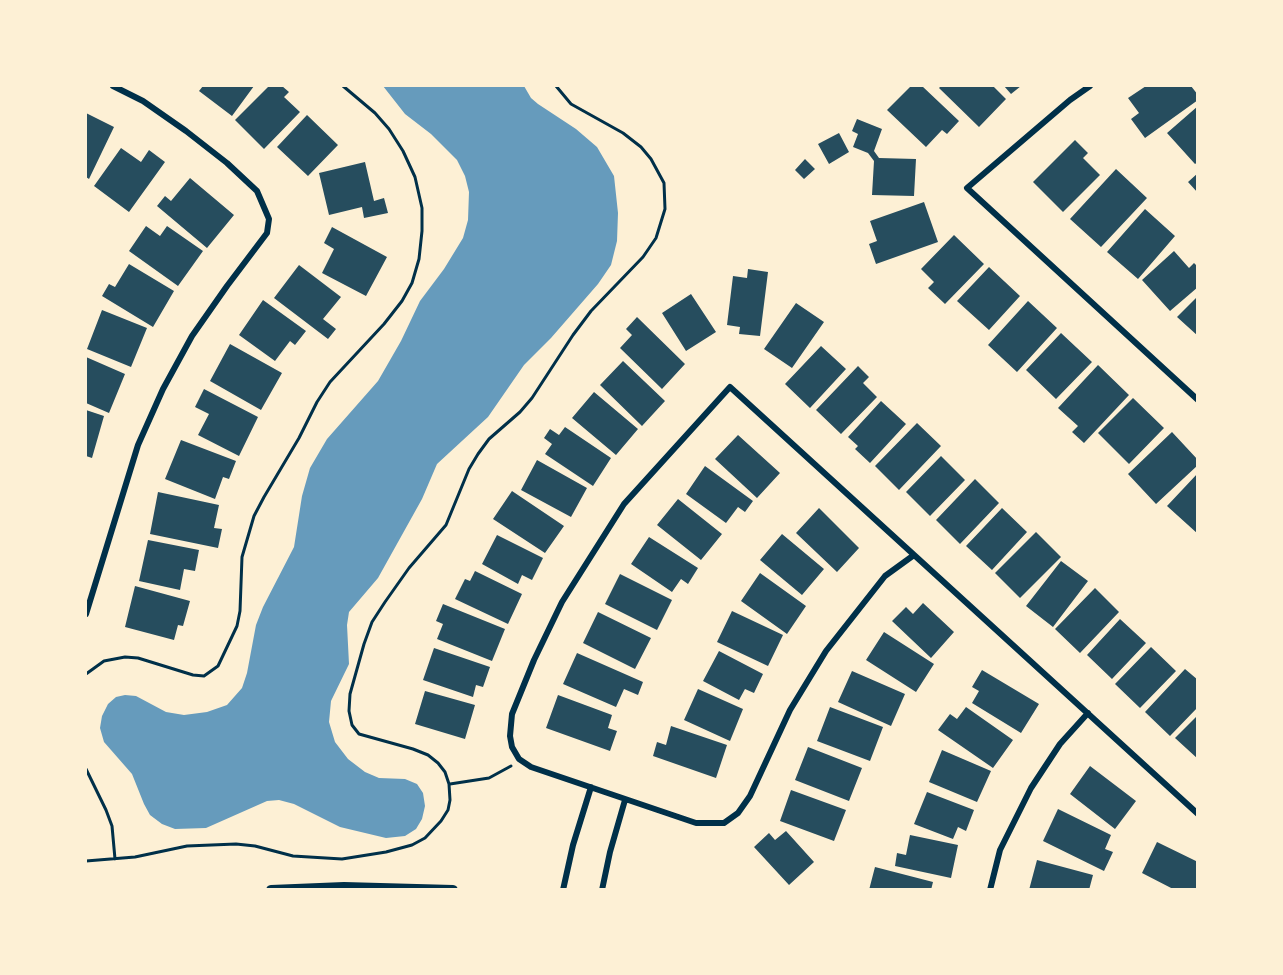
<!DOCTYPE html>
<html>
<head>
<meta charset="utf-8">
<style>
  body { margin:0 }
  #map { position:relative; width:1283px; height:975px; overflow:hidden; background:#fdf0d5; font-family:Georgia,serif }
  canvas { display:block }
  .frame { position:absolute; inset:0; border:87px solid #fdf0d5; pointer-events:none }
</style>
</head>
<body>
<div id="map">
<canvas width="1283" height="975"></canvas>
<div class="frame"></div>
</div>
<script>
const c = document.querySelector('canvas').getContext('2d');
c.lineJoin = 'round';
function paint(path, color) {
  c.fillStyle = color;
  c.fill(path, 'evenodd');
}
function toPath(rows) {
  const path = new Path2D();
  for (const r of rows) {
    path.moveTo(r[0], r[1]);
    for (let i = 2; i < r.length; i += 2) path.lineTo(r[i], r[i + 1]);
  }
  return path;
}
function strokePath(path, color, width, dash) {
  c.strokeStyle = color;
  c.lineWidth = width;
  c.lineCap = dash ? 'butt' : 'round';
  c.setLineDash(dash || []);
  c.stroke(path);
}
paint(toPath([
  [383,86,524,86,531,98,538,104,576,129,597,147,614,176,618,213,617,241,611,265,598,284,551,338,524,365,488,417,437,464,422,499,378,578,349,612,347,625,349,664,331,701,329,722,335,742,348,759,365,772,379,778,405,779,417,784,423,793,425,806,422,819,416,829,405,836,386,838,340,827,294,804,279,800,267,801,206,828,175,829,162,824,150,815,144,804,132,774,104,742,100,728,102,716,108,704,116,697,125,695,136,696,166,712,184,715,207,712,227,705,242,688,247,673,256,625,263,607,294,547,302,496,310,468,327,439,378,381,401,341,420,301,444,269,463,238,468,220,469,192,465,176,457,160,431,134,405,114]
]), '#669bbc');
paint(toPath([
  [203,86,254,86,232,116,199,91],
  [269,86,282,86,289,92,284,97,300,112,264,149,235,120],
  [911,86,922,86,959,121,947,134,942,130,926,147,887,110],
  [941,86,993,86,1006,99,979,127,939,88],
  [1004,86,1021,86,1011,94],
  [1146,86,1191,86,1198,95,1198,100,1145,138,1131,119,1139,113,1128,98],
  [1198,106,1198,162,1195,164,1167,133],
  [86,113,114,127,89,179,86,177],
  [307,115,338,145,308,176,277,147],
  [857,119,882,129,874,151,879,158,916,159,914,196,872,195,874,161,868,153,853,147,858,134,852,131],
  [839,133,849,152,829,164,818,144],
  [1075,140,1088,153,1083,158,1100,175,1063,212,1033,182],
  [121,148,141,162,149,150,165,162,129,212,94,186],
  [805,159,815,169,804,179,795,170],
  [365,162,374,201,384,198,388,213,364,218,362,207,329,215,319,173],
  [1116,169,1147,198,1101,247,1070,219],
  [1198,173,1198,193,1188,182],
  [190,178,234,215,207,248,157,206,165,196,171,201],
  [924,202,938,242,876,264,869,244,877,241,870,221],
  [1145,209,1175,236,1138,279,1107,252],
  [146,226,160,236,167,226,203,251,178,286,129,251],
  [332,227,387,257,366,296,322,273,334,249,324,243],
  [954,235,984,264,945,304,928,288,934,282,921,269],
  [1174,251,1189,268,1194,263,1198,267,1198,287,1170,311,1142,280],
  [129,264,174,291,153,327,102,296,109,284,115,287],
  [299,265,341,297,323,319,336,329,328,339,274,298],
  [989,267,1020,296,989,330,957,301],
  [748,269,768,272,760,336,739,334,740,327,727,325,733,276,747,278],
  [691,294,716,332,686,351,662,313],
  [1198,296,1198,336,1177,317],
  [263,300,306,331,295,345,290,341,275,361,239,335],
  [1028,301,1057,328,1017,372,988,345],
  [796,303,824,322,792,368,764,349],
  [102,310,147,328,131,367,87,349],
  [637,317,685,364,662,389,620,348,632,335,626,329],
  [1061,333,1092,362,1056,399,1026,370],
  [230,344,282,373,261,410,210,381],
  [821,346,846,369,810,408,785,384],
  [86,357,125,374,109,413,86,403],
  [623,361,665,401,642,426,600,385],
  [1098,365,1129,395,1084,443,1072,432,1078,426,1058,408],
  [858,366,869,377,863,383,877,397,841,434,816,410],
  [204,389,258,417,239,456,198,435,209,414,195,407],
  [594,392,638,429,616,455,572,418],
  [1133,398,1164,428,1129,464,1098,433],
  [881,401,906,424,870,463,855,449,858,446,848,437],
  [86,410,104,416,92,458,86,456],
  [917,423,941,446,899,490,875,466],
  [565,427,611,458,593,486,545,454,552,444,544,438,550,429,559,435],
  [1172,432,1198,460,1198,465,1156,504,1128,474],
  [738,435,780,473,757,498,715,459],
  [181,440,236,461,229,479,223,477,215,499,165,479],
  [941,456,965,480,930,516,906,492],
  [537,460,587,488,571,517,521,490],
  [705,466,753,501,745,512,738,507,726,523,686,494],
  [1198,473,1198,534,1167,506],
  [975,479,999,503,960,544,936,520],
  [512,491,564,526,545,553,493,519],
  [158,492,219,505,214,528,222,529,218,548,150,534],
  [678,499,722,534,701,560,657,525],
  [819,508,859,548,837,572,796,533],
  [1002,508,1027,532,992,570,966,546],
  [1036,532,1061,557,1020,598,995,573],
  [782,534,824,569,802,595,760,560],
  [497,535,543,558,532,580,522,575,518,584,482,564],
  [649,537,698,568,688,584,681,579,672,592,631,564],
  [148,540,199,550,195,571,184,569,180,590,139,581],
  [1061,561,1088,581,1053,627,1026,606],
  [475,571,522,594,508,624,455,599,465,579,470,581],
  [760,573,806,606,787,634,741,601],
  [620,574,672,600,657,630,605,604],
  [135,586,190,601,183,626,178,625,174,640,125,627],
  [1095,588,1119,612,1080,653,1055,629],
  [923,603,954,632,931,658,892,621,906,607,913,614],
  [443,604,505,629,492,661,437,639,443,624,436,621],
  [732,611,783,635,768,666,717,642],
  [598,612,651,638,635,669,583,643],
  [1120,619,1146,643,1112,679,1087,655],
  [884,632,934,664,916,692,866,660],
  [1151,647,1176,671,1140,708,1115,684],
  [434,648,490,667,483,687,476,685,473,697,423,680],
  [719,651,763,674,754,693,745,689,739,700,703,681],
  [577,653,643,682,638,695,624,689,616,707,563,684],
  [1185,669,1198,680,1198,707,1170,736,1145,712],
  [982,670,1039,704,1021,733,972,703,979,691,972,687],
  [852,671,905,694,891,726,838,702],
  [698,689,743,709,730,741,684,720],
  [425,691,475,705,465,739,415,724],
  [558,695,612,715,608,728,617,731,610,751,546,728],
  [830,707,883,727,870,761,817,741],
  [966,707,1013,740,993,768,938,730,950,714,957,719],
  [1198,715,1198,759,1175,738],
  [671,726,727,745,716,778,653,756,657,742,666,745],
  [808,747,862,768,849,801,795,780],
  [942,750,991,771,977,802,929,782],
  [1090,766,1136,801,1115,829,1070,794],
  [791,790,846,810,834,841,780,821],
  [927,792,974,810,966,831,958,827,953,839,914,824],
  [1058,809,1111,835,1105,849,1113,852,1104,871,1043,841],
  [786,831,814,862,789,885,754,847,769,833,775,840],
  [910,835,958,845,951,878,895,866,897,853,906,855],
  [1157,842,1198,862,1198,890,1175,890,1142,873],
  [1037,860,1093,875,1089,890,1029,890],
  [875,867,933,882,931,890,869,890]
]), '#264d5e');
strokePath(toPath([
  [86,674,104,661,125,657,138,658,193,675,204,676,218,666,237,626,240,611,242,557,254,516,264,497,299,438,317,402,330,382,384,324,402,301,412,283,419,259,422,231,422,208,415,177,403,151,389,129,375,113,343,86],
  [86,769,106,810,112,826,115,859],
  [450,784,489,778,511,766],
  [86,861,135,857,187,846,236,844,255,846,293,856,342,859,386,852,412,845,425,838,441,821,448,810,450,800,449,784,445,772,438,763,428,755,413,749,359,734,352,725,349,711,350,694,364,644,372,622,385,602,409,568,446,525,469,469,478,454,489,439,520,412,532,398,573,335,591,311,643,257,656,238,665,209,664,183,651,159,641,147,623,133,571,104,556,86]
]), '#003049', 3);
strokePath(toPath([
  [1090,86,1070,100,967,188,1198,400],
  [914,555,885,576,826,651,790,710,750,796,738,813,724,823,696,823,531,767,519,759,512,747,510,736,512,714,534,660,562,602,624,504,730,387,1198,814],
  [86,614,138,445,163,389,192,336,227,286,267,233,269,219,257,191,227,163,186,131,143,101,113,86],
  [563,890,573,845,591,787],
  [602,890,610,852,625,800],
  [990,890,1000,850,1031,788,1060,744,1088,713]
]), '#003049', 6);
strokePath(toPath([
  [271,890,344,887,453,890]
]), '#003049', 10);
</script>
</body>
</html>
